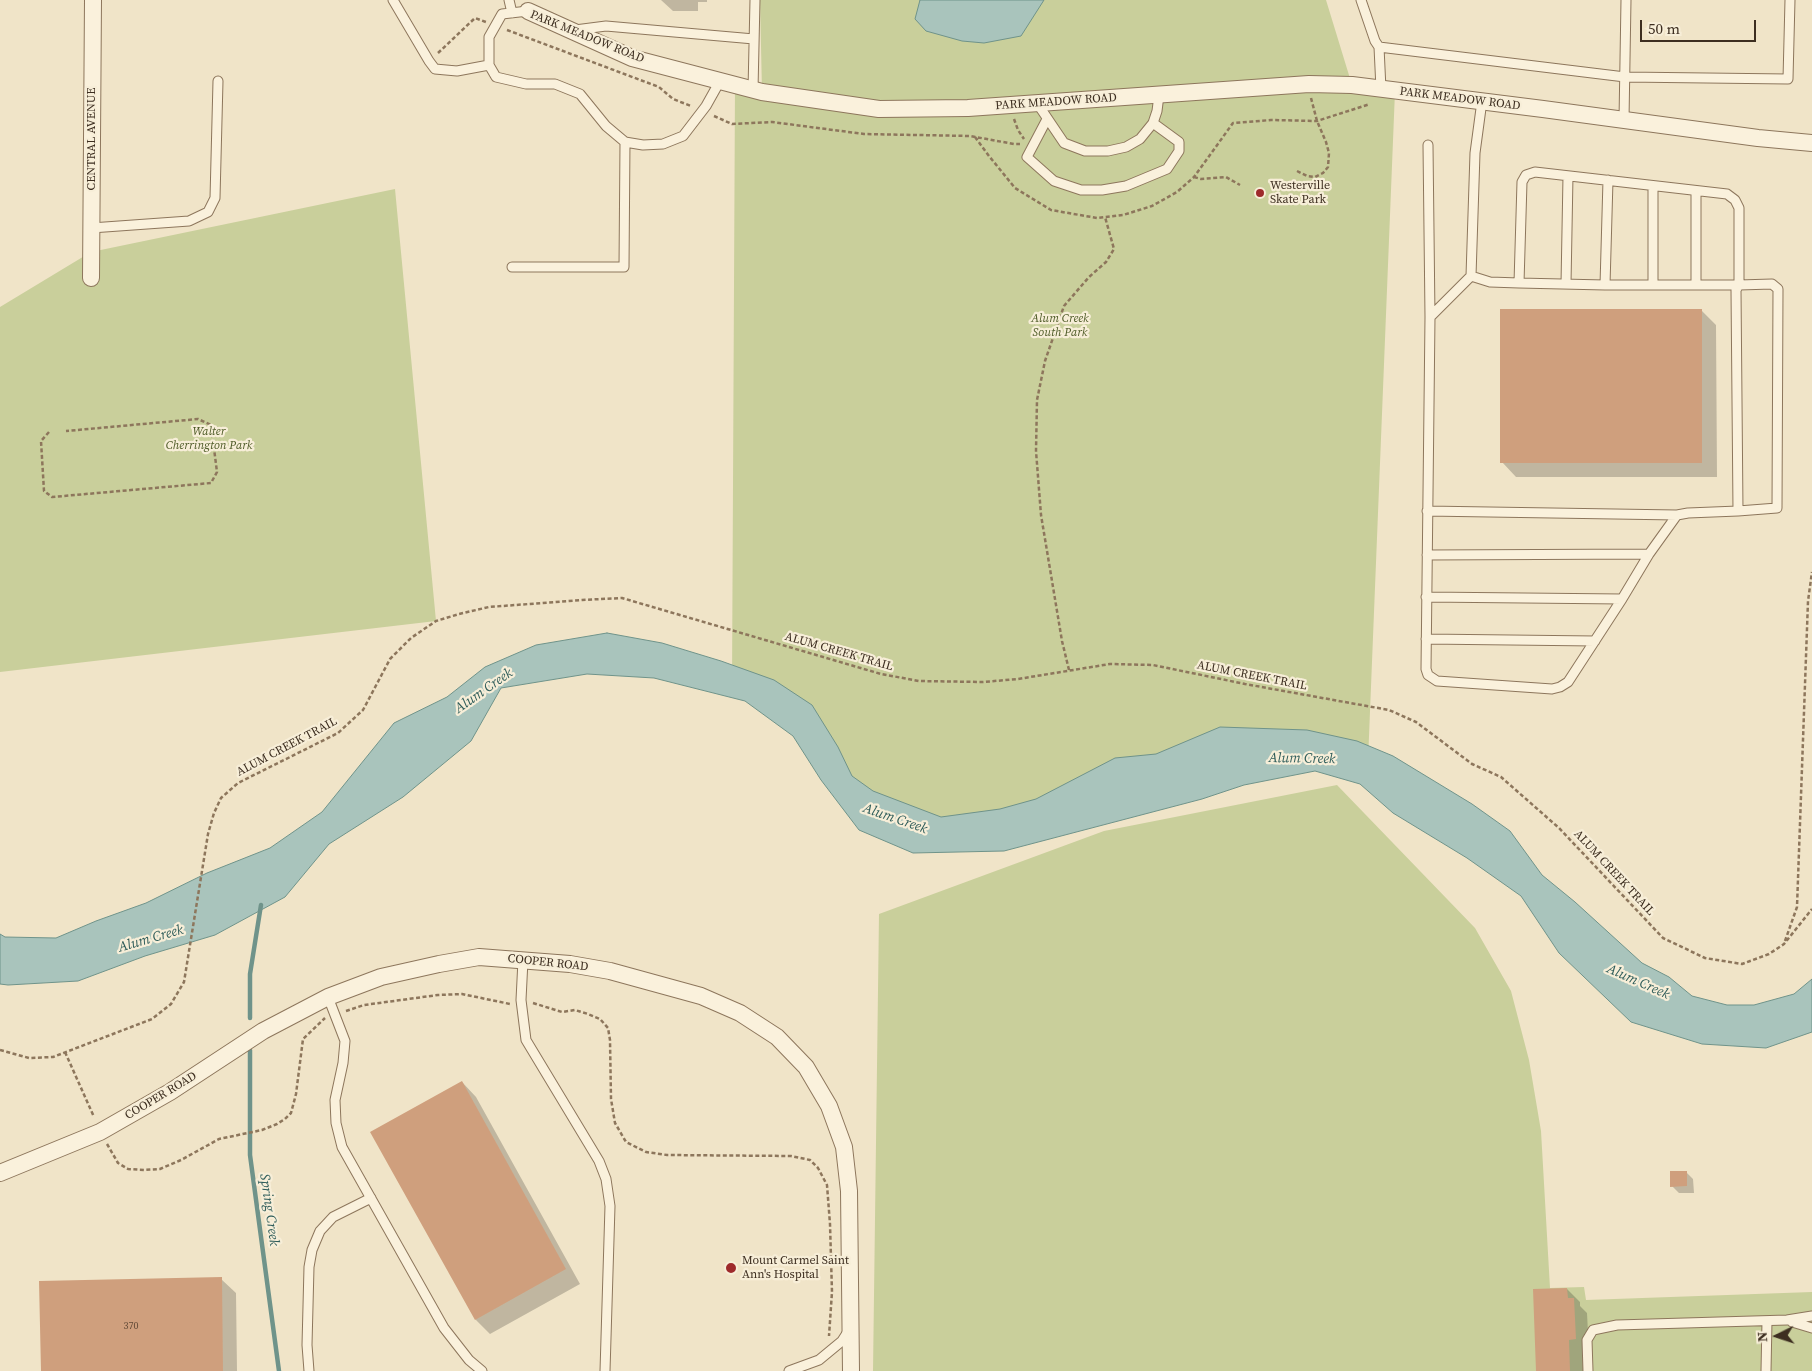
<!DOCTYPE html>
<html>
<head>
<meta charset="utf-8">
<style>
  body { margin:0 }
  #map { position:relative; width:1812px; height:1371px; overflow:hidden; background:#f0e4c8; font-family:"Source Serif 4",serif }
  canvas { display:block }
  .north { position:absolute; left:1752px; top:1311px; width:50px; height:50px; -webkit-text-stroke:4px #f7eed8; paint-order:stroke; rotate:266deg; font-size:14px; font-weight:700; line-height:20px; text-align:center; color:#3d2e20 }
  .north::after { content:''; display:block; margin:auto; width:18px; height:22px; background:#3d2e20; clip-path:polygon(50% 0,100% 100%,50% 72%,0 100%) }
  .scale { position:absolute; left:1640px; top:20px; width:116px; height:22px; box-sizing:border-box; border:2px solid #3d2e20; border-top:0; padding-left:6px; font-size:15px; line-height:18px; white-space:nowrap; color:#3d2e20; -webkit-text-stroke:4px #f7eed8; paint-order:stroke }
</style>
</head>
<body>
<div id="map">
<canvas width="1812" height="1371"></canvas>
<div class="north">N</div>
<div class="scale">50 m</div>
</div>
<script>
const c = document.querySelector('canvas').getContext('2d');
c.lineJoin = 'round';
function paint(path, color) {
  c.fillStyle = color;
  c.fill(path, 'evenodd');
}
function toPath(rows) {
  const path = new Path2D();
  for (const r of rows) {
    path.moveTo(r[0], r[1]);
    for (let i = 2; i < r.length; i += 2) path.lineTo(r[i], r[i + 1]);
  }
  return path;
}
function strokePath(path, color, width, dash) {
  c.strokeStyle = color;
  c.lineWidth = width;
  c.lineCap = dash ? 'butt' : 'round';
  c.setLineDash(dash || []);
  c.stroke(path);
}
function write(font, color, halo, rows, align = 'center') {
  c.font = font + ' "Source Serif 4",serif';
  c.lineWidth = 4.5;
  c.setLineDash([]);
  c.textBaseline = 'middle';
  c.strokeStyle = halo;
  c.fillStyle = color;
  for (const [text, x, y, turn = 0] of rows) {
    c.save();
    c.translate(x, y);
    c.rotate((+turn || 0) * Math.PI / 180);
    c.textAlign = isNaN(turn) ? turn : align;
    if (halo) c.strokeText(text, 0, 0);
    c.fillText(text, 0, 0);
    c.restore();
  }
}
paint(toPath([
  [760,0,1326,0,1352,85,1395,91,1368,761,936,833,854,805,797,721,732,684,735,85,762,92],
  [395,189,436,621,0,672,0,307,91,252],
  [1337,785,1475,928,1511,991,1529,1060,1541,1131,1550,1288,1584,1287,1586,1300,1812,1292,1812,1371,873,1371,879,914,1104,831]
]), '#c9cf9b');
const water = toPath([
  [920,0,1044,0,1021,36,984,43,962,41,926,31,915,19,920,0],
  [607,633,662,643,721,661,774,680,812,705,838,747,852,776,873,791,941,817,1000,809,1036,799,1115,758,1156,754,1220,727,1307,730,1357,741,1393,756,1472,804,1510,831,1542,875,1575,902,1642,963,1669,977,1692,996,1727,1005,1754,1005,1794,994,1812,979,1812,1032,1766,1048,1702,1044,1631,1022,1559,953,1521,896,1467,858,1393,813,1360,784,1315,771,1244,785,1202,799,1004,851,913,853,859,830,821,780,793,736,745,701,654,678,587,674,501,688,471,741,403,797,329,844,285,897,215,935,145,956,78,981,8,985,0,984,0,934,5,937,56,938,96,921,146,903,207,873,270,848,322,812,394,723,447,697,485,667,536,645,607,633]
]);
paint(water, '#a9c4bc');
strokePath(water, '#6f938a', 1);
paint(toPath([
  [651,0,707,0,707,2,698,2,698,11,673,11,661,0],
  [1702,311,1716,325,1717,477,1516,477,1502,462],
  [462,1082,476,1097,580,1284,490,1334,476,1320],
  [1686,1172,1693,1179,1694,1193,1679,1193,1672,1186],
  [221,1279,236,1293,237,1371,42,1371],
  [1567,1289,1580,1302,1580,1306,1587,1313,1589,1352,1582,1352,1583,1371,1537,1371]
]), '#0003');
strokePath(toPath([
  [250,1018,250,974,261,905],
  [250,1050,250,1155,279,1371]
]), '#6f938a', 4.5);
paint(toPath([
  [1500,309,1702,309,1702,463,1500,463],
  [462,1081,566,1269,475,1320,370,1132],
  [1670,1171,1687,1171,1687,1186,1670,1187],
  [222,1277,223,1371,41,1371,39,1281],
  [1567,1288,1568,1298,1574,1298,1576,1339,1569,1340,1570,1371,1536,1371,1533,1289]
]), '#cf9f7d');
const lane = toPath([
  [393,0,429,61,435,69,457,71,489,65],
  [509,0,512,13],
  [1361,0,1375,41,1379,47,1381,89],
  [575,30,606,26,754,39],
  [1379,47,1625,77,1788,79,1790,0],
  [489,65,496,77,526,84,555,84,580,94,606,126,625,142,643,145,663,144,683,136,706,106,720,81],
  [489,65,489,37,502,14,528,11],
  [753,90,755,0],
  [1482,101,1475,153,1471,276,1430,317,1426,669,1428,675,1437,681,1552,689,1560,687,1568,682,1622,599,1649,554,1677,515,1688,513,1738,511,1777,508,1778,289,1772,284,1739,285,1736,290,1738,511],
  [1037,103,1064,143,1085,151,1108,151,1126,147,1140,139,1153,123,1157,111,1159,95],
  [1047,119,1027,157,1054,181,1081,190,1102,190,1126,186,1167,169,1179,151,1179,142,1153,123],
  [1624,120,1626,0],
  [1428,145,1430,317],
  [91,228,189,221,208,212,215,198,218,81],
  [512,267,624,267,625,142],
  [1471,276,1490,282,1519,283,1605,285,1739,285,1739,208,1735,200,1727,194,1535,172,1526,175,1522,182,1519,283],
  [1566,284,1568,176],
  [1605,285,1608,180],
  [1653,285,1653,186],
  [1696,285,1696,191],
  [1427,511,1677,515],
  [1427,555,1649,554],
  [1426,597,1622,599],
  [1426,639,1595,641],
  [523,960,521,1000,526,1040,599,1161,606,1179,610,1206,605,1371],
  [328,997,345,1041,343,1063,335,1100,336,1123,342,1147,444,1328,469,1360,482,1371],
  [1792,1322,1812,1328],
  [309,1371,307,1345,309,1267,312,1250,320,1231,333,1217,371,1198],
  [789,1371,819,1360,842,1341,849,1330],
  [1588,1371,1587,1340,1593,1330,1617,1325,1787,1320,1812,1316],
  [1766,1371,1767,1321]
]);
const street = toPath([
  [528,11,632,58,762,92,879,109,968,108,1309,84,1352,85,1543,109,1758,138,1812,143],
  [91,278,93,0],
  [0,1173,100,1132,170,1092,263,1031,328,997,381,977,439,964,479,957,570,964,610,971,701,996,740,1013,777,1037,806,1067,829,1106,844,1147,849,1191,851,1371]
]);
strokePath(lane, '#8d765c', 11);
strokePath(street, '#8d765c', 18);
strokePath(toPath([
  [507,30,659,87,673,99,691,106],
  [438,53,475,18,486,22],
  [714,116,732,124,772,122,864,134,970,136,1014,144,1020,144],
  [1014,119,1018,130,1024,139],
  [975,137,989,156,1015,188,1051,210,1097,218,1123,215,1152,206,1177,192,1194,177,1233,123,1271,120,1317,121,1370,104],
  [1297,171,1307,176,1315,177,1323,173,1328,167,1329,153,1326,142,1317,121,1311,98],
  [1194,177,1201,179,1226,177,1240,185],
  [49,432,41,441,44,491,52,497,211,483,217,472,211,425,198,419,66,431],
  [1069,670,1062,641,1041,515,1036,451,1037,400,1045,361,1064,306,1089,277,1106,262,1114,249,1105,217],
  [1785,941,1797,907,1808,601,1812,572],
  [533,1003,562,1012,575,1010,588,1014,600,1019,608,1028,610,1040,611,1099,615,1123,626,1142,646,1152,667,1155,791,1156,810,1160,818,1168,827,1185,830,1224,832,1292,829,1336],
  [346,1011,364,1005,438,995,462,994,510,1004],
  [0,1050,29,1058,53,1057,152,1019,171,1004,184,982,208,834,214,813,221,798,238,783,338,733,363,710,390,659,411,638,436,621,459,614,489,607,582,600,622,598,881,674,919,681,983,682,1018,679,1110,664,1153,665,1245,684,1389,710,1416,722,1472,764,1501,777,1559,828,1663,938,1705,958,1742,964,1769,954,1784,944,1812,909],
  [65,1052,94,1117],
  [107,1144,118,1163,128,1169,144,1170,160,1169,181,1160,219,1139,262,1130,277,1124,285,1119,291,1113,296,1094,303,1039,325,1018]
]), '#8d765c', 2.5, [4, 2.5]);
strokePath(lane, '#faf1dc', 9);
strokePath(street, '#faf1dc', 16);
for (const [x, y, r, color] of [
  [1260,193,5,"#9e2a2b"],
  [731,1268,6,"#9e2a2b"]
]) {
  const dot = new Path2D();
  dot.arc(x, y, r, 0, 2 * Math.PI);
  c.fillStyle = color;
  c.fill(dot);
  strokePath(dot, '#f7eed8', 2);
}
write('10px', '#624a37', null, [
  ["370",131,1326]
]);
write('12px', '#3d2e20', '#f7eed8', [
  ["PARK MEADOW ROAD",587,37,22],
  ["PARK MEADOW ROAD",1460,99,7],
  ["PARK MEADOW ROAD",1056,102,-4],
  ["CENTRAL AVENUE",92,139,-90],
  ["ALUM CREEK TRAIL",839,652,16],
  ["ALUM CREEK TRAIL",1252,676,11],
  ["ALUM CREEK TRAIL",287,747,-28],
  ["ALUM CREEK TRAIL",1614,873,47],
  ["COOPER ROAD",548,963,6],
  ["COOPER ROAD",161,1096,-31]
]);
write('12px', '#3d2e20', '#f7eed8', [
  ["Westerville",1270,186],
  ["Skate Park",1270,200],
  ["Mount Carmel Saint",742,1261],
  ["Ann's Hospital",742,1275]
], 'left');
write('italic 12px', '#4d5a26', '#f7eed8', [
  ["Alum Creek",1060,319],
  ["South Park",1060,333],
  ["Walter",209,432],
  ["Cherrington Park",209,446]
]);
write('italic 14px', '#2f5d5a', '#f7eed8', [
  ["Alum Creek",484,691,-35],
  ["Alum Creek",1302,759,1],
  ["Alum Creek",895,819,19],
  ["Alum Creek",151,939,-16],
  ["Alum Creek",1638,982,24],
  ["Spring Creek",269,1210,82]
]);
</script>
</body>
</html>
